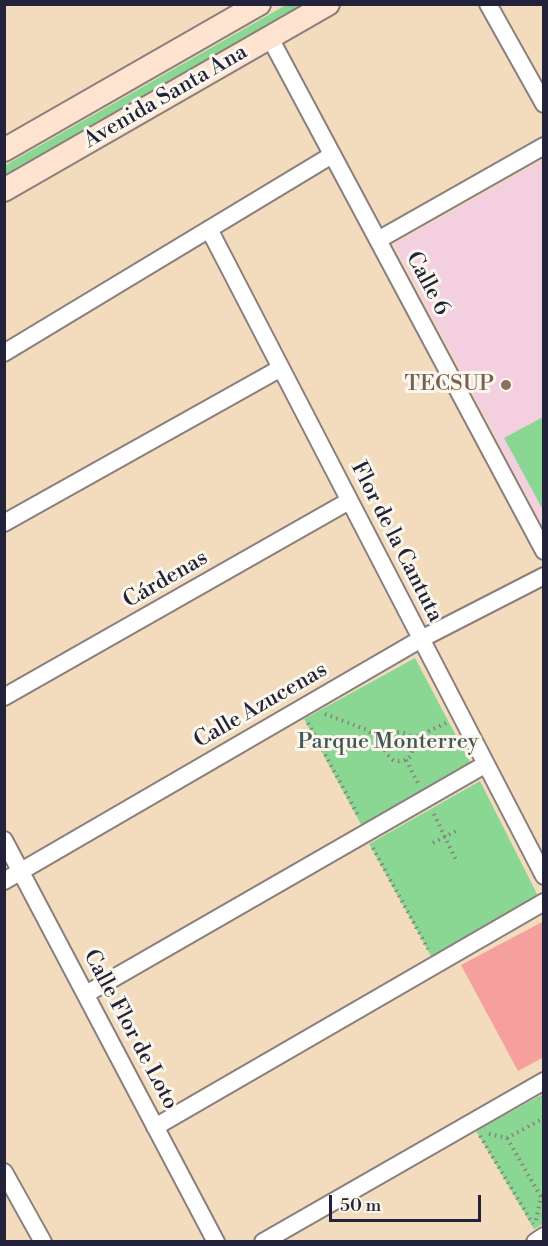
<!DOCTYPE html>
<html>
<head>
<meta charset="utf-8">
<style>
  body { margin:0 }
  #map { position:relative; width:548px; height:1246px; overflow:hidden; background:#f2dcbd; font-family:"Libre Bodoni",serif }
  canvas { display:block }
  .frame { position:absolute; inset:0; border:6px solid #22223b; pointer-events:none }
  .scale { position:absolute; left:329px; top:1195px; width:152px; height:27px; box-sizing:border-box; border:3px solid #22223b; border-top:0; padding-left:8px; font-size:18px; line-height:21px; white-space:nowrap; color:#22223b; -webkit-text-stroke:4px #fbf7ec; paint-order:stroke }
</style>
</head>
<body>
<div id="map">
<canvas width="548" height="1246"></canvas>
<div class="frame"></div>
<div class="scale">50 m</div>
</div>
<script>
const c = document.querySelector('canvas').getContext('2d');
c.lineJoin = 'round';
function paint(path, color) {
  c.fillStyle = color;
  c.fill(path, 'evenodd');
}
function toPath(rows) {
  const path = new Path2D();
  for (const r of rows) {
    path.moveTo(r[0], r[1]);
    for (let i = 2; i < r.length; i += 2) path.lineTo(r[i], r[i + 1]);
  }
  return path;
}
function strokePath(path, color, width, dash) {
  c.strokeStyle = color;
  c.lineWidth = width;
  c.lineCap = dash ? 'butt' : 'round';
  c.setLineDash(dash || []);
  c.stroke(path);
}
function write(font, color, halo, rows, align = 'center') {
  c.font = font + ' "Libre Bodoni",serif';
  c.lineWidth = 6;
  c.setLineDash([]);
  c.textBaseline = 'middle';
  c.strokeStyle = halo;
  c.fillStyle = color;
  for (const [text, x, y, turn = 0] of rows) {
    c.save();
    c.translate(x, y);
    c.rotate((+turn || 0) * Math.PI / 180);
    c.textAlign = isNaN(turn) ? turn : align;
    if (halo) c.strokeText(text, 0, 0);
    c.fillText(text, 0, 0);
    c.restore();
  }
}
paint(toPath([
  [543,160,543,526,394,244]
]), '#f3cfdf');
paint(toPath([
  [286,5,315,5,5,181,4,166],
  [543,417,544,509,543,510,504,438],
  [415,658,472,766,363,828,304,719],
  [480,781,538,896,431,956,369,844],
  [543,1094,543,1224,534,1229,476,1131]
]), '#8ad794');
paint(toPath([
  [544,921,544,1057,518,1071,461,965]
]), '#f5a09c');
const street = toPath([
  [488,4,544,104],
  [270,38,544,551],
  [209,229,544,876],
  [378,240,544,146],
  [4,353,332,155],
  [4,523,281,368],
  [4,697,349,501],
  [4,840,216,1242],
  [4,881,421,639,544,576],
  [86,994,486,764],
  [155,1127,544,902],
  [4,1172,43,1242],
  [263,1242,544,1081],
  [535,1242,544,1236]
]);
const secondary = toPath([
  [4,150,259,4],
  [4,190,328,4]
]);
strokePath(street, '#8a7f7c', 20);
strokePath(secondary, '#8a7f7c', 26);
strokePath(toPath([
  [325,714,367,730,376,737,388,755,393,760,399,761,406,760,411,756,414,745,412,739,408,734,401,732,394,733,388,736,385,743,385,750],
  [308,723,359,817],
  [412,739,446,723],
  [406,760,418,783],
  [434,814,456,860],
  [433,843,458,830],
  [373,848,428,949],
  [489,1134,507,1138,544,1118],
  [480,1136,533,1224],
  [507,1138,541,1197],
  [536,1220,541,1197,544,1195]
]), '#8a7f7c', 4, [1.5, 4.5]);
strokePath(street, '#fff', 16);
strokePath(secondary, '#fee3d1', 22);
for (const [x, y, r, color] of [
  [506,385,6,"#8d6e63"]
]) {
  const dot = new Path2D();
  dot.arc(x, y, r, 0, 2 * Math.PI);
  c.fillStyle = color;
  c.fill(dot);
  strokePath(dot, '#fbf7ec', 2);
}
write('22px', '#22223b', '#fbf7ec', [
  ["Avenida Santa Ana",166,97,-30],
  ["Calle 6",427,284,62],
  ["Flor de la Cantuta",396,542,63],
  ["Cárdenas",166,580,-30],
  ["Calle Azucenas",261,706,-30],
  ["Calle Flor de Loto",130,1030,62]
]);
write('22px', '#785e54', '#fbf7ec', [
  ["TECSUP",494,385]
], 'right');
write('22px', '#415856', '#fbf7ec', [
  ["Parque Monterrey",388,743]
]);
</script>
</body>
</html>
